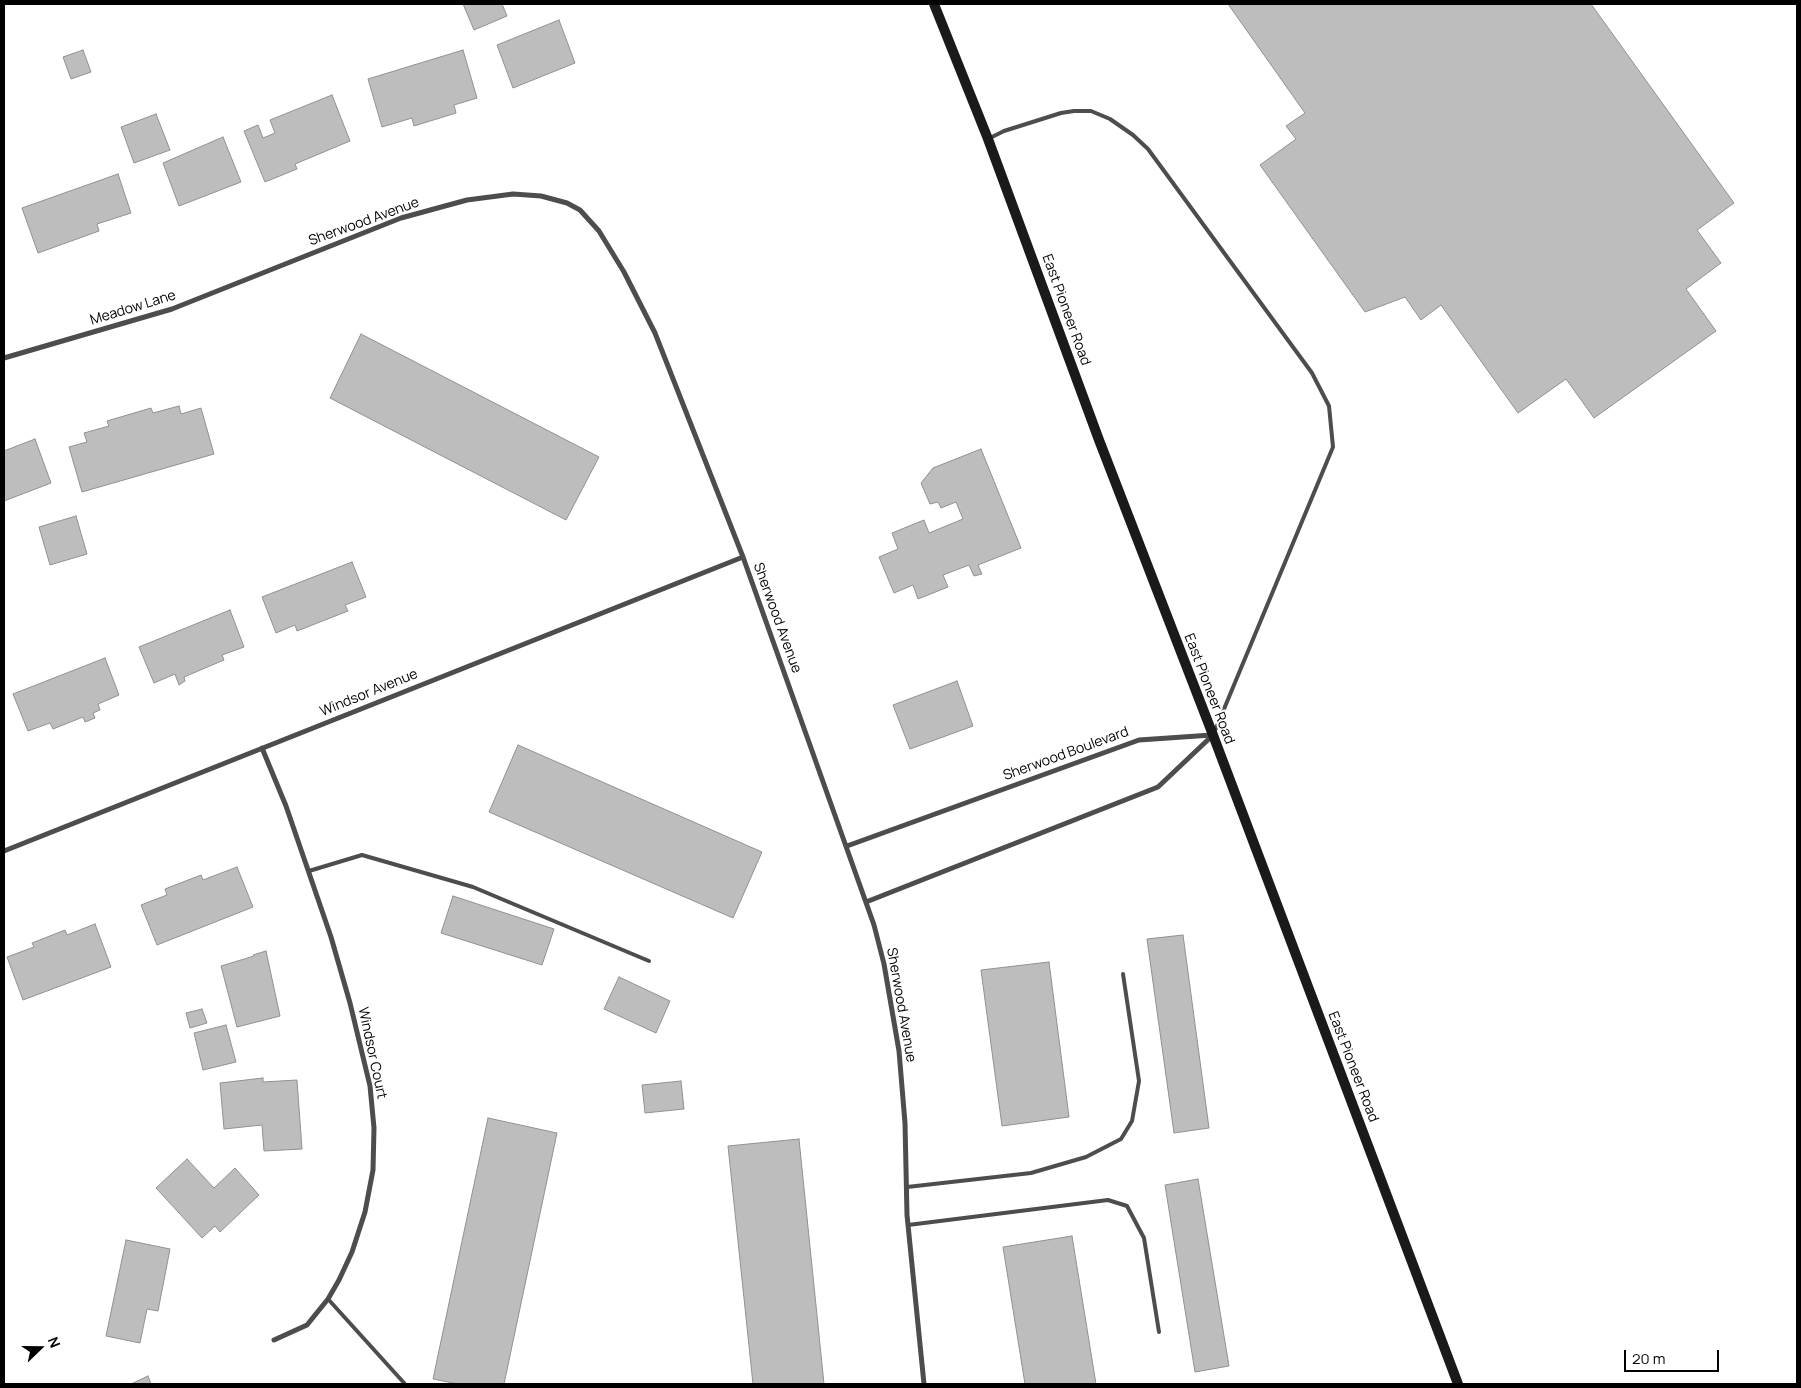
<!DOCTYPE html>
<html>
<head>
<meta charset="utf-8">
<style>
  body { margin:0 }
  #map { position:relative; width:1801px; height:1388px; overflow:hidden; background:#fff; font-family:Manrope,sans-serif }
  canvas { display:block }
  .frame { position:absolute; inset:0; border:5px solid #000; pointer-events:none }
  .north { position:absolute; left:15px; top:1323px; width:50px; height:50px; -webkit-text-stroke:4px #fff; paint-order:stroke; rotate:68deg; font-size:14px; font-weight:700; line-height:20px; text-align:center; color:#000 }
  .north::after { content:''; display:block; margin:auto; width:18px; height:22px; background:#000; clip-path:polygon(50% 0,100% 100%,50% 72%,0 100%) }
  .scale { position:absolute; left:1624px; top:1350px; width:95px; height:22px; box-sizing:border-box; border:2px solid #000; border-top:0; padding-left:6px; font-size:15px; line-height:18px; white-space:nowrap; color:#000; -webkit-text-stroke:4px #fff; paint-order:stroke }
</style>
</head>
<body>
<div id="map">
<canvas width="1801" height="1388"></canvas>
<div class="frame"></div>
<div class="north">N</div>
<div class="scale">20 m</div>
</div>
<script>
const c = document.querySelector('canvas').getContext('2d');
c.lineJoin = 'round';
function paint(path, color) {
  c.fillStyle = color;
  c.fill(path, 'evenodd');
}
function toPath(rows) {
  const path = new Path2D();
  for (const r of rows) {
    path.moveTo(r[0], r[1]);
    for (let i = 2; i < r.length; i += 2) path.lineTo(r[i], r[i + 1]);
  }
  return path;
}
function strokePath(path, color, width, dash) {
  c.strokeStyle = color;
  c.lineWidth = width;
  c.lineCap = dash ? 'butt' : 'round';
  c.setLineDash(dash || []);
  c.stroke(path);
}
function write(font, color, halo, rows, align = 'center') {
  c.font = font + ' Manrope,sans-serif';
  c.lineWidth = 4;
  c.setLineDash([]);
  c.textBaseline = 'middle';
  c.strokeStyle = halo;
  c.fillStyle = color;
  for (const [text, x, y, turn = 0] of rows) {
    c.save();
    c.translate(x, y);
    c.rotate((+turn || 0) * Math.PI / 180);
    c.textAlign = isNaN(turn) ? turn : align;
    if (halo) c.strokeText(text, 0, 0);
    c.fillText(text, 0, 0);
    c.restore();
  }
}
const building = toPath([
  [463,4,502,4,507,16,474,30,463,4],
  [1228,4,1591,4,1734,203,1697,230,1721,263,1686,289,1716,331,1594,418,1566,379,1518,413,1441,305,1421,320,1405,297,1365,312,1260,165,1296,139,1286,126,1305,113,1228,4],
  [559,20,575,63,513,88,497,45,559,20],
  [83,50,91,72,71,79,63,57,83,50],
  [463,50,477,98,454,105,456,113,414,126,412,118,382,127,368,79,463,50],
  [332,95,350,141,295,164,297,169,265,182,244,131,258,125,263,138,275,133,270,120,332,95],
  [156,114,170,150,134,163,121,127,156,114],
  [223,137,241,182,179,206,163,163,223,137],
  [118,174,131,213,97,224,99,231,38,253,22,208,118,174],
  [361,334,599,457,566,520,330,398,361,334],
  [179,406,181,414,201,408,214,454,82,492,69,447,87,442,84,433,109,426,107,421,151,408,153,413,179,406],
  [35,439,51,483,4,501,4,451,35,439],
  [981,449,1021,548,978,565,982,574,974,576,969,565,943,575,948,587,918,599,913,585,894,593,879,557,898,549,892,533,924,520,929,533,963,519,956,502,941,508,938,502,930,504,921,483,933,468,981,449],
  [76,516,87,554,50,565,39,527,76,516],
  [352,562,366,597,345,605,348,611,297,631,295,625,276,633,262,597,352,562],
  [230,610,244,647,222,655,224,660,184,677,185,681,179,685,175,674,154,683,139,647,230,610],
  [105,658,119,695,98,704,100,710,93,713,95,718,85,722,83,717,53,729,50,723,28,731,13,694,105,658],
  [957,681,973,726,910,749,893,705,957,681],
  [518,745,762,852,733,918,489,812,518,745],
  [237,867,253,907,157,945,141,905,167,895,165,889,201,875,203,880,237,867],
  [453,896,554,929,542,965,441,933,453,896],
  [95,924,111,967,23,1000,7,957,34,947,32,943,65,930,67,935,95,924],
  [1183,935,1209,1128,1174,1133,1147,939,1183,935],
  [266,951,280,1016,237,1027,221,966,254,956,253,955,266,951],
  [1049,962,1069,1117,1002,1126,981,970,1049,962],
  [619,977,670,1001,656,1033,604,1009,619,977],
  [202,1009,207,1023,190,1028,186,1013,202,1009],
  [226,1025,236,1062,203,1070,194,1033,226,1025],
  [263,1078,263,1082,297,1080,302,1149,264,1151,262,1125,224,1129,220,1083,263,1078],
  [681,1081,684,1109,645,1113,642,1085,681,1081],
  [488,1118,557,1133,504,1384,458,1384,433,1379,488,1118],
  [799,1139,824,1384,753,1384,728,1146,799,1139],
  [187,1159,214,1188,235,1168,259,1195,220,1232,215,1226,202,1238,156,1188,187,1159],
  [1198,1179,1229,1366,1195,1372,1165,1185,1198,1179],
  [1072,1236,1096,1384,1025,1384,1003,1247,1072,1236],
  [126,1240,170,1249,158,1311,147,1309,140,1343,106,1336,126,1240],
  [148,1376,151,1384,131,1384,148,1376]
]);
paint(building, '#bdbdbd');
strokePath(building, '#919191', 1);
strokePath(toPath([
  [990,138,1004,131,1061,113,1074,111,1091,111,1110,119,1133,135,1148,149,1312,373,1329,406,1333,447,1214,733],
  [309,871,362,855,473,887,649,961],
  [907,1187,1031,1173,1086,1157,1121,1139,1132,1121,1139,1081,1123,974],
  [908,1225,1108,1200,1127,1206,1144,1238,1159,1332],
  [328,1299,405,1384]
]), '#4d4d4d', 4);
strokePath(toPath([
  [4,358,172,309,401,218,467,200,513,194,541,196,567,203,580,210,599,231,624,272,655,333,743,557,874,925,884,964,899,1051,905,1123,907,1215,924,1384],
  [262,748,286,806,331,937,350,1003,370,1086,374,1128,373,1170,365,1212,352,1252,339,1280,328,1299,307,1325,274,1340],
  [847,846,1139,740,1212,735],
  [4,851,743,557],
  [866,902,1158,787,1213,735]
]), '#4d4d4d', 5);
strokePath(toPath([
  [934,4,988,139,1099,440,1213,735,1458,1384]
]), '#1a1a1a', 10);
write('14px', '#000', '#fff', [
  ["Sherwood Avenue",364,222,-20],
  ["Meadow Lane",133,308,-17],
  ["East Pioneer Road",1066,310,70],
  ["Sherwood Avenue",777,618,70],
  ["East Pioneer Road",1209,689,69],
  ["Windsor Avenue",369,693,-22],
  ["Sherwood Boulevard",1066,754,-20],
  ["Sherwood Avenue",901,1005,80],
  ["Windsor Court",372,1053,78],
  ["East Pioneer Road",1353,1067,69]
]);
</script>
</body>
</html>
